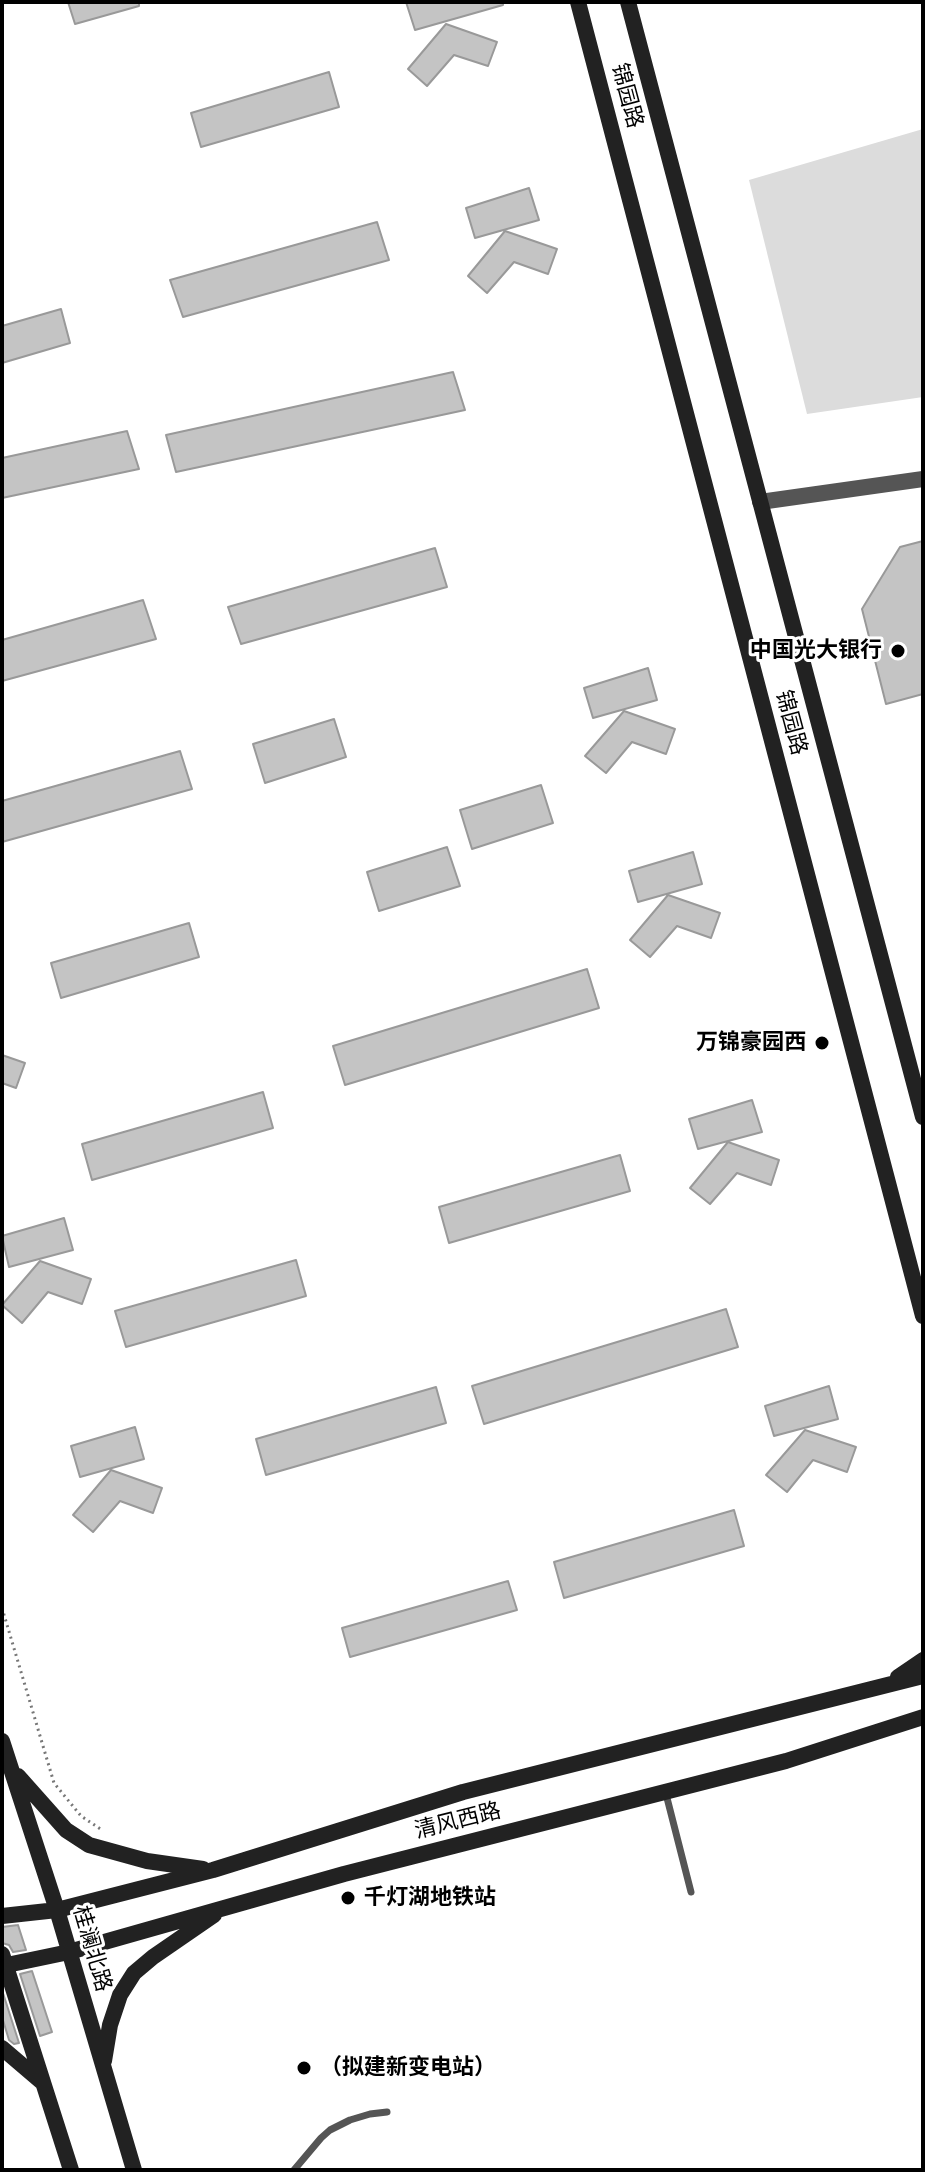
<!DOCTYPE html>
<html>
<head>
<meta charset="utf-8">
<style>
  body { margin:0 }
  #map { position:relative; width:925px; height:2172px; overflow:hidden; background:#fff; font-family:Roboto,sans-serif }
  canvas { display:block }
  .frame { position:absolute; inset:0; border:4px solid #000; pointer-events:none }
</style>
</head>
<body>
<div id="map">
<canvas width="925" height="2172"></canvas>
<div class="frame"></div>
</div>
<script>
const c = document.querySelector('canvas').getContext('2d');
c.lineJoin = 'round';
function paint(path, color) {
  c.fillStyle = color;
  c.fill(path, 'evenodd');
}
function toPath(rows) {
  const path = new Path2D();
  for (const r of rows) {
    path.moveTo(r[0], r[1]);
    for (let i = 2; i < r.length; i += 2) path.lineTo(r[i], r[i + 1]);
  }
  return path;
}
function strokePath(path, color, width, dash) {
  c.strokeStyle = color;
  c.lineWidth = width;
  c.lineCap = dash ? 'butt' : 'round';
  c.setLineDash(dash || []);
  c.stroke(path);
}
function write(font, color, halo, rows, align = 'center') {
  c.font = font + ' Roboto,"Noto Sans SC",sans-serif';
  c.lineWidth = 6;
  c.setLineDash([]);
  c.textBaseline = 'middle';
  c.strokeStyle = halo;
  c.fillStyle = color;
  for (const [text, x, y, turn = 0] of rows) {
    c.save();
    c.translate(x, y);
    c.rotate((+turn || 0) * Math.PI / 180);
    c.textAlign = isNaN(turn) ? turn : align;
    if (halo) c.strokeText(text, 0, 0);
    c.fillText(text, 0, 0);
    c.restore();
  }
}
paint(toPath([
  [923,129,923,397,807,414,749,180]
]), '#dcdcdc');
const building = toPath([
  [68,2,139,2,139,6,75,24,68,2],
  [406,2,503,2,503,5,415,30,406,2],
  [446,24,497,42,488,66,454,55,427,86,408,69,446,24],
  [329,72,339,107,201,147,191,113,329,72],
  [529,188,539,220,475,238,466,208,529,188],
  [377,222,389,260,183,317,170,280,377,222],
  [505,231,557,249,548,274,514,262,487,293,468,276,505,231],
  [61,309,70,343,2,363,2,326,61,309],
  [453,372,465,410,176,472,166,435,453,372],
  [127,431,139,469,2,498,2,458,127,431],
  [923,541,923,694,886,704,862,609,900,547,923,541],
  [435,548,447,587,241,644,228,607,435,548],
  [143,600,156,639,2,681,2,640,143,600],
  [648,668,657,700,593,718,584,688,648,668],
  [624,711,675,729,666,754,632,742,606,773,585,756,624,711],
  [334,719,346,757,265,783,253,744,334,719],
  [180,751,192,789,2,842,2,801,180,751],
  [541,785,553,823,472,849,460,810,541,785],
  [447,847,460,886,379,911,367,872,447,847],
  [693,852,702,884,638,902,629,871,693,852],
  [668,895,720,913,711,938,677,926,650,957,630,940,668,895],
  [189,923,199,957,61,998,51,963,189,923],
  [587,969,599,1008,345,1085,333,1046,587,969],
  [2,1055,25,1063,16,1088,2,1083,2,1055],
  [263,1092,273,1128,92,1180,82,1144,263,1092],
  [752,1100,762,1132,698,1149,689,1119,752,1100],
  [728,1142,779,1160,771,1185,737,1173,710,1204,690,1188,728,1142],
  [620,1155,630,1191,449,1243,439,1207,620,1155],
  [64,1218,73,1250,9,1267,2,1236,64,1218],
  [296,1260,306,1296,126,1347,115,1311,296,1260],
  [40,1261,91,1279,82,1304,48,1292,22,1323,2,1305,40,1261],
  [726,1309,738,1347,484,1424,472,1386,726,1309],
  [829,1386,838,1419,774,1436,765,1406,829,1386],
  [436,1387,446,1423,266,1475,256,1439,436,1387],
  [135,1427,144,1459,80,1477,71,1446,135,1427],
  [805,1430,856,1447,847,1472,813,1460,787,1492,766,1475,805,1430],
  [111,1470,162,1488,153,1513,120,1501,93,1532,73,1515,111,1470],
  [734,1510,744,1546,564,1598,554,1562,734,1510],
  [508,1581,517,1610,350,1657,342,1628,508,1581],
  [18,1925,26,1950,13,1952,9,1945,2,1943,2,1927,18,1925],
  [32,1971,52,2032,40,2036,20,1974,32,1971],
  [2,1990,19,2043,14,2044,9,2040,2,2017,2,1990]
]);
paint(building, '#c4c4c4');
strokePath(building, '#999', 2);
strokePath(toPath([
  [2,1608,54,1783,81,1816,102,1830]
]), '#777', 3, [2, 4]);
strokePath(toPath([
  [666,1794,691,1892],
  [294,2170,321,2138,330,2130,350,2120,370,2114,387,2112]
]), '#555', 7);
strokePath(toPath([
  [760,502,923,479]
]), '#555', 16);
strokePath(toPath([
  [578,2,923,1316],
  [628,2,923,1117],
  [898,1677,923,1660],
  [2,1741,57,1910,134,2170],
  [18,1776,66,1830,89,1845,147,1861,203,1869],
  [2,1916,57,1910,213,1870,463,1792,923,1676],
  [2,1954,71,2170],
  [2,1966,69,1952,344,1874,786,1761,923,1717],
  [2,2048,43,2083],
  [104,2061,110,2025,120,1995,134,1973,153,1957,214,1915]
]), '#222', 16);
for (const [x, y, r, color] of [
  [898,651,8,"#000"],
  [822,1043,8,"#000"],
  [348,1898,8,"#000"],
  [304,2068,8,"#000"]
]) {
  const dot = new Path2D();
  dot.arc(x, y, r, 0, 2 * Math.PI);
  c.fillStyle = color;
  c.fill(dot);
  strokePath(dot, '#fff', 3);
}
write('22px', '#000', '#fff', [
  ["锦园路",626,96,75],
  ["锦园路",790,723,75],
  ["清风西路",458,1822,-14],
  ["桂澜北路",91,1949,74]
]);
write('bold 22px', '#000', '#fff', [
  ["中国光大银行",882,651],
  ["万锦豪园西",806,1043],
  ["千灯湖地铁站",364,1898,"left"],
  ["（拟建新变电站）",320,2068,"left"]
], 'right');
</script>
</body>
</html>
